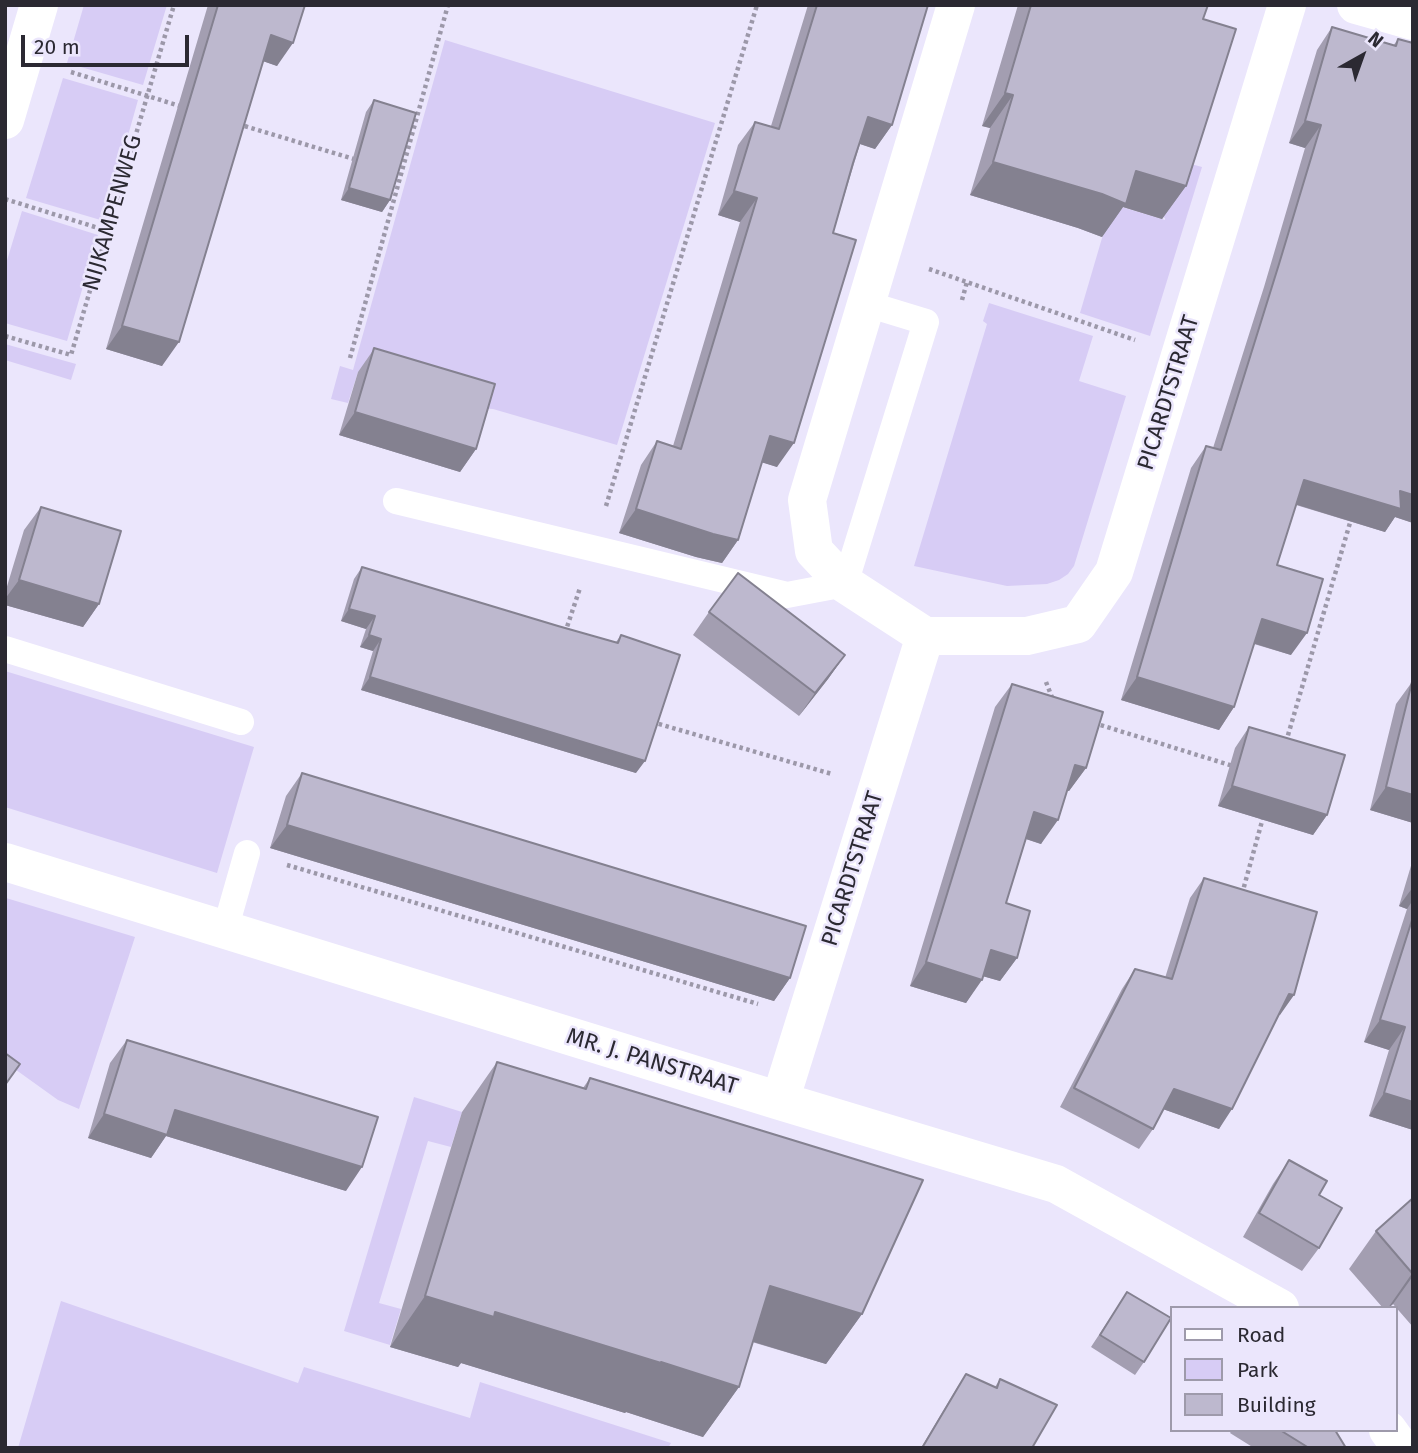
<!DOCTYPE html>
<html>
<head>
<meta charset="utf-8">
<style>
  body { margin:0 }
  #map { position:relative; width:1418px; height:1453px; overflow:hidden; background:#ebe6fc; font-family:"Fira Sans",sans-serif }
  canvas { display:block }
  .frame { position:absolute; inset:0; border:7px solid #2b2932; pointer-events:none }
  .legend { position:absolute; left:1170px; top:1306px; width:228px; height:126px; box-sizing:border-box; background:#ebe6fc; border:2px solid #9e9aab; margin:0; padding:9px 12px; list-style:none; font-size:21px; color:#2b2932 }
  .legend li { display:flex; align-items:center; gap:14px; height:35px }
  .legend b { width:35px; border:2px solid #9e9aab }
  .north { position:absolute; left:1327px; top:21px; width:70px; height:70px; -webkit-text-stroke:5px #ebe6fc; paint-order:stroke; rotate:40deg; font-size:19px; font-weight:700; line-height:28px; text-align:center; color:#2b2932 }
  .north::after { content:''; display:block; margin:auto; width:24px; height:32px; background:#2b2932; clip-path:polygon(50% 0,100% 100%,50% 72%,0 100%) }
  .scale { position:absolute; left:21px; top:35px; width:168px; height:32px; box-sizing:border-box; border:4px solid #2b2932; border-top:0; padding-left:9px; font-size:21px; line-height:24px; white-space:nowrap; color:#2b2932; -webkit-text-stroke:5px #ebe6fc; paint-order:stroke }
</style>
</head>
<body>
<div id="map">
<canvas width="1418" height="1453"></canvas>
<div class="frame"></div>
<ul class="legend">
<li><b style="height:9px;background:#fff"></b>Road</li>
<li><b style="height:19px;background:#d7ccf5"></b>Park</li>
<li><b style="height:19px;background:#bdb8ce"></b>Building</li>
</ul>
<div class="north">N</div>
<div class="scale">20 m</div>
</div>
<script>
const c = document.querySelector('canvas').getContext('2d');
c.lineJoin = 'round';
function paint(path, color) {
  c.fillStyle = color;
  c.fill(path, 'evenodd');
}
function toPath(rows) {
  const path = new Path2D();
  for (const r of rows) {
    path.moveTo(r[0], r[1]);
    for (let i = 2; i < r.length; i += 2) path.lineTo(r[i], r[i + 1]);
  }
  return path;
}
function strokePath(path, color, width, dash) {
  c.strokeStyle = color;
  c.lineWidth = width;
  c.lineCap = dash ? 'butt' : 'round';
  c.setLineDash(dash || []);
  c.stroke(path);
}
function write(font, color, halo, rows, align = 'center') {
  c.font = font + ' "Fira Sans",sans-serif';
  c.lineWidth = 5;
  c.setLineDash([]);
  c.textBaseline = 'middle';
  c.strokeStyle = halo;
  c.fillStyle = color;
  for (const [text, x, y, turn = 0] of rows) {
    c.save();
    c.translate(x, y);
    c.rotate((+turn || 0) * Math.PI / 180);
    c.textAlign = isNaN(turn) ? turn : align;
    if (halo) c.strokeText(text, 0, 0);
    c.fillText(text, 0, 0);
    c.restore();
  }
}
paint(toPath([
  [84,5,167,5,143,85,67,63],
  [445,40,715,123,617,445,493,409,478,408,358,372,348,403,331,399,340,366,353,370],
  [63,78,138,100,104,221,26,198],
  [1180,161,1202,167,1150,336,1080,313,1112,204,1165,220,1165,218,1163,217],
  [22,211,98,235,67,341,5,323,5,267],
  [989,303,1093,336,1079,381,1126,396,1074,566,1068,574,1059,580,1047,584,1007,586,914,566,987,324,983,321],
  [5,344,76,364,71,380,5,360],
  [5,671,254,747,217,873,5,807],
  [6,898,135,937,79,1109,58,1100,5,1062],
  [414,1097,462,1112,451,1147,428,1141,379,1303,401,1309,390,1345,344,1331],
  [61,1301,298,1383,304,1367,470,1418,480,1382,671,1443,668,1448,18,1448]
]), '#d7ccf5');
strokePath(toPath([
  [71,72,183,107],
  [238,124,357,160],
  [5,199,108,231],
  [929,269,1135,340],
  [962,300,967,282],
  [5,336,71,355,174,5],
  [350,358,448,5],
  [606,506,757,5],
  [569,631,566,630,580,588],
  [1046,682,1053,700],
  [652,722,832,774],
  [1094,723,1233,766],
  [1286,742,1352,516],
  [287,865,758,1004],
  [1242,894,1264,814]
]), '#9c98a9', 4.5, [3.5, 3.5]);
strokePath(toPath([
  [396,501,787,595,845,584,926,322,867,304],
  [5,649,241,722],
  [225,930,247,853]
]), '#fff', 26);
strokePath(toPath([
  [956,5,807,500,814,551,845,584,925,636,1027,636,1078,624,1114,572,1287,5],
  [1356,5,1413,21],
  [5,120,39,5],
  [5,862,780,1101,1056,1184,1280,1308],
  [780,1101,925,636],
  [1388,1430,1401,1448]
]), '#fff', 38);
paint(toPath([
  [208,5,305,5,277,66,263,61,162,366,106,349],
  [808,5,928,5,892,125,875,149,860,144,833,233,777,467,762,462,738,540,722,563,696,557,619,533,641,465,657,441,673,446,740,222,718,215,738,145,755,122,771,126],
  [1018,5,1208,5,1203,19,1186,186,1162,219,1123,207,1102,237,1078,228,970,195,990,128,982,126],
  [1332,27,1393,46,1398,39,1413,43,1413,523,1395,517,1385,532,1296,505,1277,565,1291,655,1254,644,1234,707,1219,730,1121,700,1191,468,1206,446,1213,448,1264,287,1305,148,1289,143,1317,50],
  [374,100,390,200,382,212,341,200,366,112],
  [374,349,476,449,460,472,339,435,358,372],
  [41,507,99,604,83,627,5,605,5,593,24,530],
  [362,567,558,626,616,642,621,635,636,773,361,690,373,651,360,647,366,629,341,621,354,579],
  [709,612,845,655,828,679,799,716,693,635],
  [1412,682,1413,682,1413,823,1370,810,1396,704],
  [1012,684,1086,768,1069,791,1067,791,1041,844,1026,839,1006,903,1017,958,1000,981,983,976,966,1003,910,986,995,707],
  [1249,727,1327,815,1313,835,1218,806,1235,748],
  [302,773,790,978,774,1001,270,848,286,796],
  [1413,859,1413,1130,1369,1116,1389,1050,1364,1042,1407,909,1399,906],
  [1204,878,1294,995,1279,1014,1219,1129,1163,1109,1153,1129,1139,1149,1060,1107,1122,989,1135,969,1165,978,1190,898],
  [127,1040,346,1191,166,1136,151,1158,88,1138,110,1063],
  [497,1062,583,1088,590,1078,862,1314,826,1364,752,1342,739,1387,703,1437,626,1412,625,1413,461,1363,458,1367,390,1347,462,1112],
  [1289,1160,1319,1248,1302,1271,1243,1237,1273,1184],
  [1413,1198,1413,1327,1393,1304,1389,1308,1383,1308,1349,1269,1376,1231],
  [1127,1292,1144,1362,1135,1375,1091,1347],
  [966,1374,995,1387,1000,1379,1032,1448,921,1448,958,1386],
  [1232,1430,1335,1430,1346,1448,1254,1448,1230,1433]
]), '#a39eb1');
paint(toPath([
  [271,35,293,43,277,66,254,58],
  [1005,93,1013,95,990,128,982,126],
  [868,117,892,125,875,149,851,141],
  [1305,121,1321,125,1305,148,1289,143],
  [993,162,1136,171,1186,186,1162,219,1123,207,1102,237,1078,228,970,195],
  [349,188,390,200,382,212,341,200],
  [734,191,757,198,740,222,718,215],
  [122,326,179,342,162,366,106,349],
  [355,412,476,449,460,472,339,435],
  [770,436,794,443,777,467,754,460],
  [1304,480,1400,491,1413,495,1413,523,1395,517,1385,532,1288,502],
  [636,509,738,540,722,563,696,557,619,533],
  [19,580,99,604,83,627,5,605,5,599],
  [349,609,375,616,366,629,341,621],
  [1262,619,1307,633,1291,655,1246,641],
  [369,635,381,639,373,651,360,647],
  [845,655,828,679,799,716,815,693],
  [370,677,645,761,636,773,361,690],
  [1137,677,1234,707,1219,730,1121,700],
  [1075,765,1086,768,1069,791,1059,788],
  [1232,786,1327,815,1313,835,1218,806],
  [1386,787,1413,795,1413,823,1370,810],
  [1034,812,1058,820,1041,844,1017,836],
  [287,825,790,978,774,1001,270,848],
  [1413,887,1413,900,1407,909,1399,906],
  [991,950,1017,958,1000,981,975,974],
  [926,962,982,980,966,1003,910,986],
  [1289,994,1294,995,1280,1015,1276,1013],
  [1380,1020,1405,1027,1389,1050,1364,1042],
  [1174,1089,1232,1109,1219,1129,1160,1108],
  [1384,1093,1413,1102,1413,1130,1369,1116],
  [175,1110,362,1167,346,1191,166,1136,151,1158,88,1138,104,1114],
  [1413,1272,1413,1276,1393,1304,1388,1308],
  [770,1286,862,1314,826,1364,734,1336],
  [425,1296,495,1312,661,1362,739,1387,703,1437,626,1412,625,1413,461,1363,458,1367,390,1347]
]), '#848190');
const building = toPath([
  [218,5,305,5,293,43,271,35,179,342,122,326,218,5],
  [817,5,928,5,892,125,868,117,853,163,833,233,856,240,794,443,770,436,738,540,713,534,636,509,657,441,681,449,757,198,734,191,755,122,779,129,817,5],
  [1031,5,1208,5,1203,19,1236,29,1186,186,1136,171,1126,204,1102,194,993,162,1013,95,1005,93,1031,5],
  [1332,27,1396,46,1398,39,1413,43,1413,495,1400,491,1401,509,1304,480,1277,565,1323,579,1307,633,1262,619,1234,707,1137,677,1206,446,1221,450,1279,264,1321,125,1305,121,1332,27],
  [374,100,416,113,390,200,349,188,374,100],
  [374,348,495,384,476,449,355,412,374,348],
  [41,507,121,531,99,604,19,580,41,507],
  [362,567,558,626,618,643,621,635,680,655,645,761,370,677,381,639,369,635,375,616,349,609,362,567],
  [738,573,845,655,815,693,709,612,738,573],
  [1412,682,1413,682,1413,795,1386,787,1412,682],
  [1012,684,1103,712,1086,768,1075,765,1058,820,1034,812,1006,903,1030,911,1017,958,991,950,982,980,926,962,1012,684],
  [1249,727,1345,755,1327,815,1232,786,1249,727],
  [302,773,806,926,790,978,287,825,302,773],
  [1204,878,1317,912,1294,995,1289,994,1232,1109,1174,1089,1153,1129,1074,1088,1135,969,1172,979,1204,878],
  [1413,917,1413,1102,1384,1093,1405,1027,1380,1020,1413,917],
  [127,1040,378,1117,362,1167,175,1110,167,1135,104,1114,127,1040],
  [5,1053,20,1064,5,1085,5,1053],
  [497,1062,586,1089,590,1078,923,1180,862,1314,770,1286,739,1387,661,1362,661,1363,495,1312,494,1317,425,1296,497,1062],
  [1289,1160,1327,1181,1319,1195,1342,1208,1319,1248,1259,1213,1289,1160],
  [1413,1198,1413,1272,1412,1273,1376,1231,1413,1198],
  [1127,1292,1171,1318,1144,1362,1100,1335,1127,1292],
  [966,1374,997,1388,1000,1379,1057,1405,1032,1448,922,1448,966,1374],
  [1280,1430,1335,1430,1346,1448,1309,1448,1280,1430]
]);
paint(building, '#bdb8ce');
strokePath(building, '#848190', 2);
write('23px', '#2b2932', '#ebe6fc', [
  ["NIJKAMPENWEG",113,213,-74],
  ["PICARDTSTRAAT",1169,393,-73],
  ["PICARDTSTRAAT",853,869,-73],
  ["MR. J. PANSTRAAT",652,1062,17]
]);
</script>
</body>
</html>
